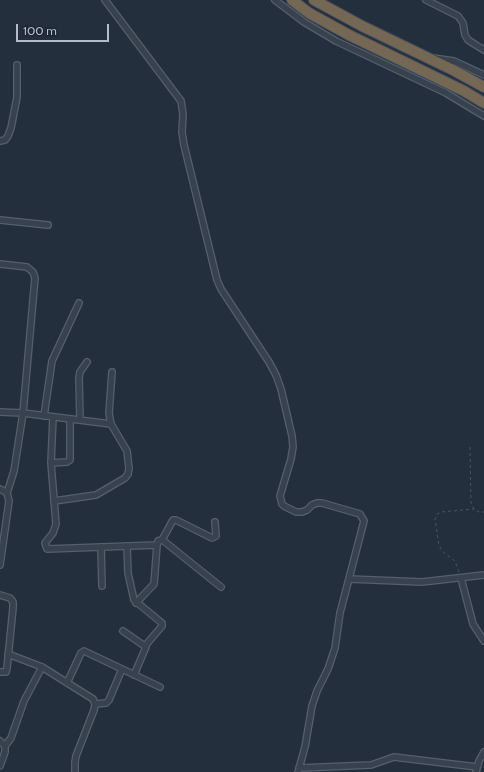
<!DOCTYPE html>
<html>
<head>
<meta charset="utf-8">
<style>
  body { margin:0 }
  #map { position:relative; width:484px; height:772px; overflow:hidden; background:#242f3e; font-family:Cabin,sans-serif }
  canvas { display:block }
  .scale { position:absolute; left:16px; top:24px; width:93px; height:18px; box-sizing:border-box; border:2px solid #b4bcc9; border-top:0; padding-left:5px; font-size:12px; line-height:14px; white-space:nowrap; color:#b4bcc9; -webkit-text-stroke:3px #1d2633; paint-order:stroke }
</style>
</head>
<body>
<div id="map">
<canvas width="484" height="772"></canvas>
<div class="scale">100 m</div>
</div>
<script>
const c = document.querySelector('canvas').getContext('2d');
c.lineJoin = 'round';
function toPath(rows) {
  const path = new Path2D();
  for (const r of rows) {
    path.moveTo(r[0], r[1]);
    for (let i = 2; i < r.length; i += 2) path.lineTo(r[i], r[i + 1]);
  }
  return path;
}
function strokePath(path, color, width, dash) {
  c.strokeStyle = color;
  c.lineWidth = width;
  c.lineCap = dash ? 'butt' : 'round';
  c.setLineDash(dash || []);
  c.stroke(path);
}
const street = toPath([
  [105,0,181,101,183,114,182,132,184,145,217,280,221,289,269,362,276,375,281,389,292,436,293,447,291,459,280,496,282,504,284,506,296,512,302,512,307,510,312,505,317,503,322,503,360,514,364,521,340,613,335,648,328,669,317,691,312,706,305,747,298,772],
  [275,0,304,22,336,41,446,93,484,116],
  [426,0,458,16,463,23,465,35,468,40,484,50],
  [433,58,454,61,484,75],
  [0,141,5,140,8,136,11,128,17,97,17,65],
  [0,220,48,225],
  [0,264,27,267,33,272,35,278,23,413,14,471,7,493],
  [0,412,23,413,111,424],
  [44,416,52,361,79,303],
  [53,417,51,463,56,524,53,533,45,543,47,549,157,545],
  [80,420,79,378,80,372,87,362],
  [51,463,67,462,70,460,70,419],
  [0,489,7,493,9,501,0,565],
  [54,501,96,495,125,478,128,474,129,468,127,451,111,424,110,419,109,413,112,372],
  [162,540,173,520,176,520,212,538,216,536,215,522],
  [127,546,128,573,134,600,162,623,162,626,145,646],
  [101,547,102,586],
  [461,578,473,624,484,641],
  [349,579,422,582,484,575],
  [0,595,10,598,13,602,13,608,7,668,6,672,0,672],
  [136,603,154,584,157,545,158,541,162,540,165,542,221,587],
  [123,631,146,647,134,675],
  [8,654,42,667,93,699,95,704,94,710,76,756,75,762,75,772],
  [67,683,81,653,84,651,160,687],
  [95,704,106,703,109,700,122,669],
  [0,741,5,746,5,752,0,766],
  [5,746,11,738,24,701,42,667],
  [299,768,371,765,394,757,477,767],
  [476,772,479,761,484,752]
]);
const highway = toPath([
  [292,0,309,13,349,35,464,91,484,103],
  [314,0,362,26,453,70,484,87]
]);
strokePath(street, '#565f6c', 8);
strokePath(highway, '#434c59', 12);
strokePath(toPath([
  [470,447,471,503,474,509,479,512,484,512],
  [459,572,455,561,442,551,439,545,435,519,437,514,441,512,474,509]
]), '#44595c', 1, [3, 3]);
strokePath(street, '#38414e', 5.5);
strokePath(highway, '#746855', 10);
</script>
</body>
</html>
